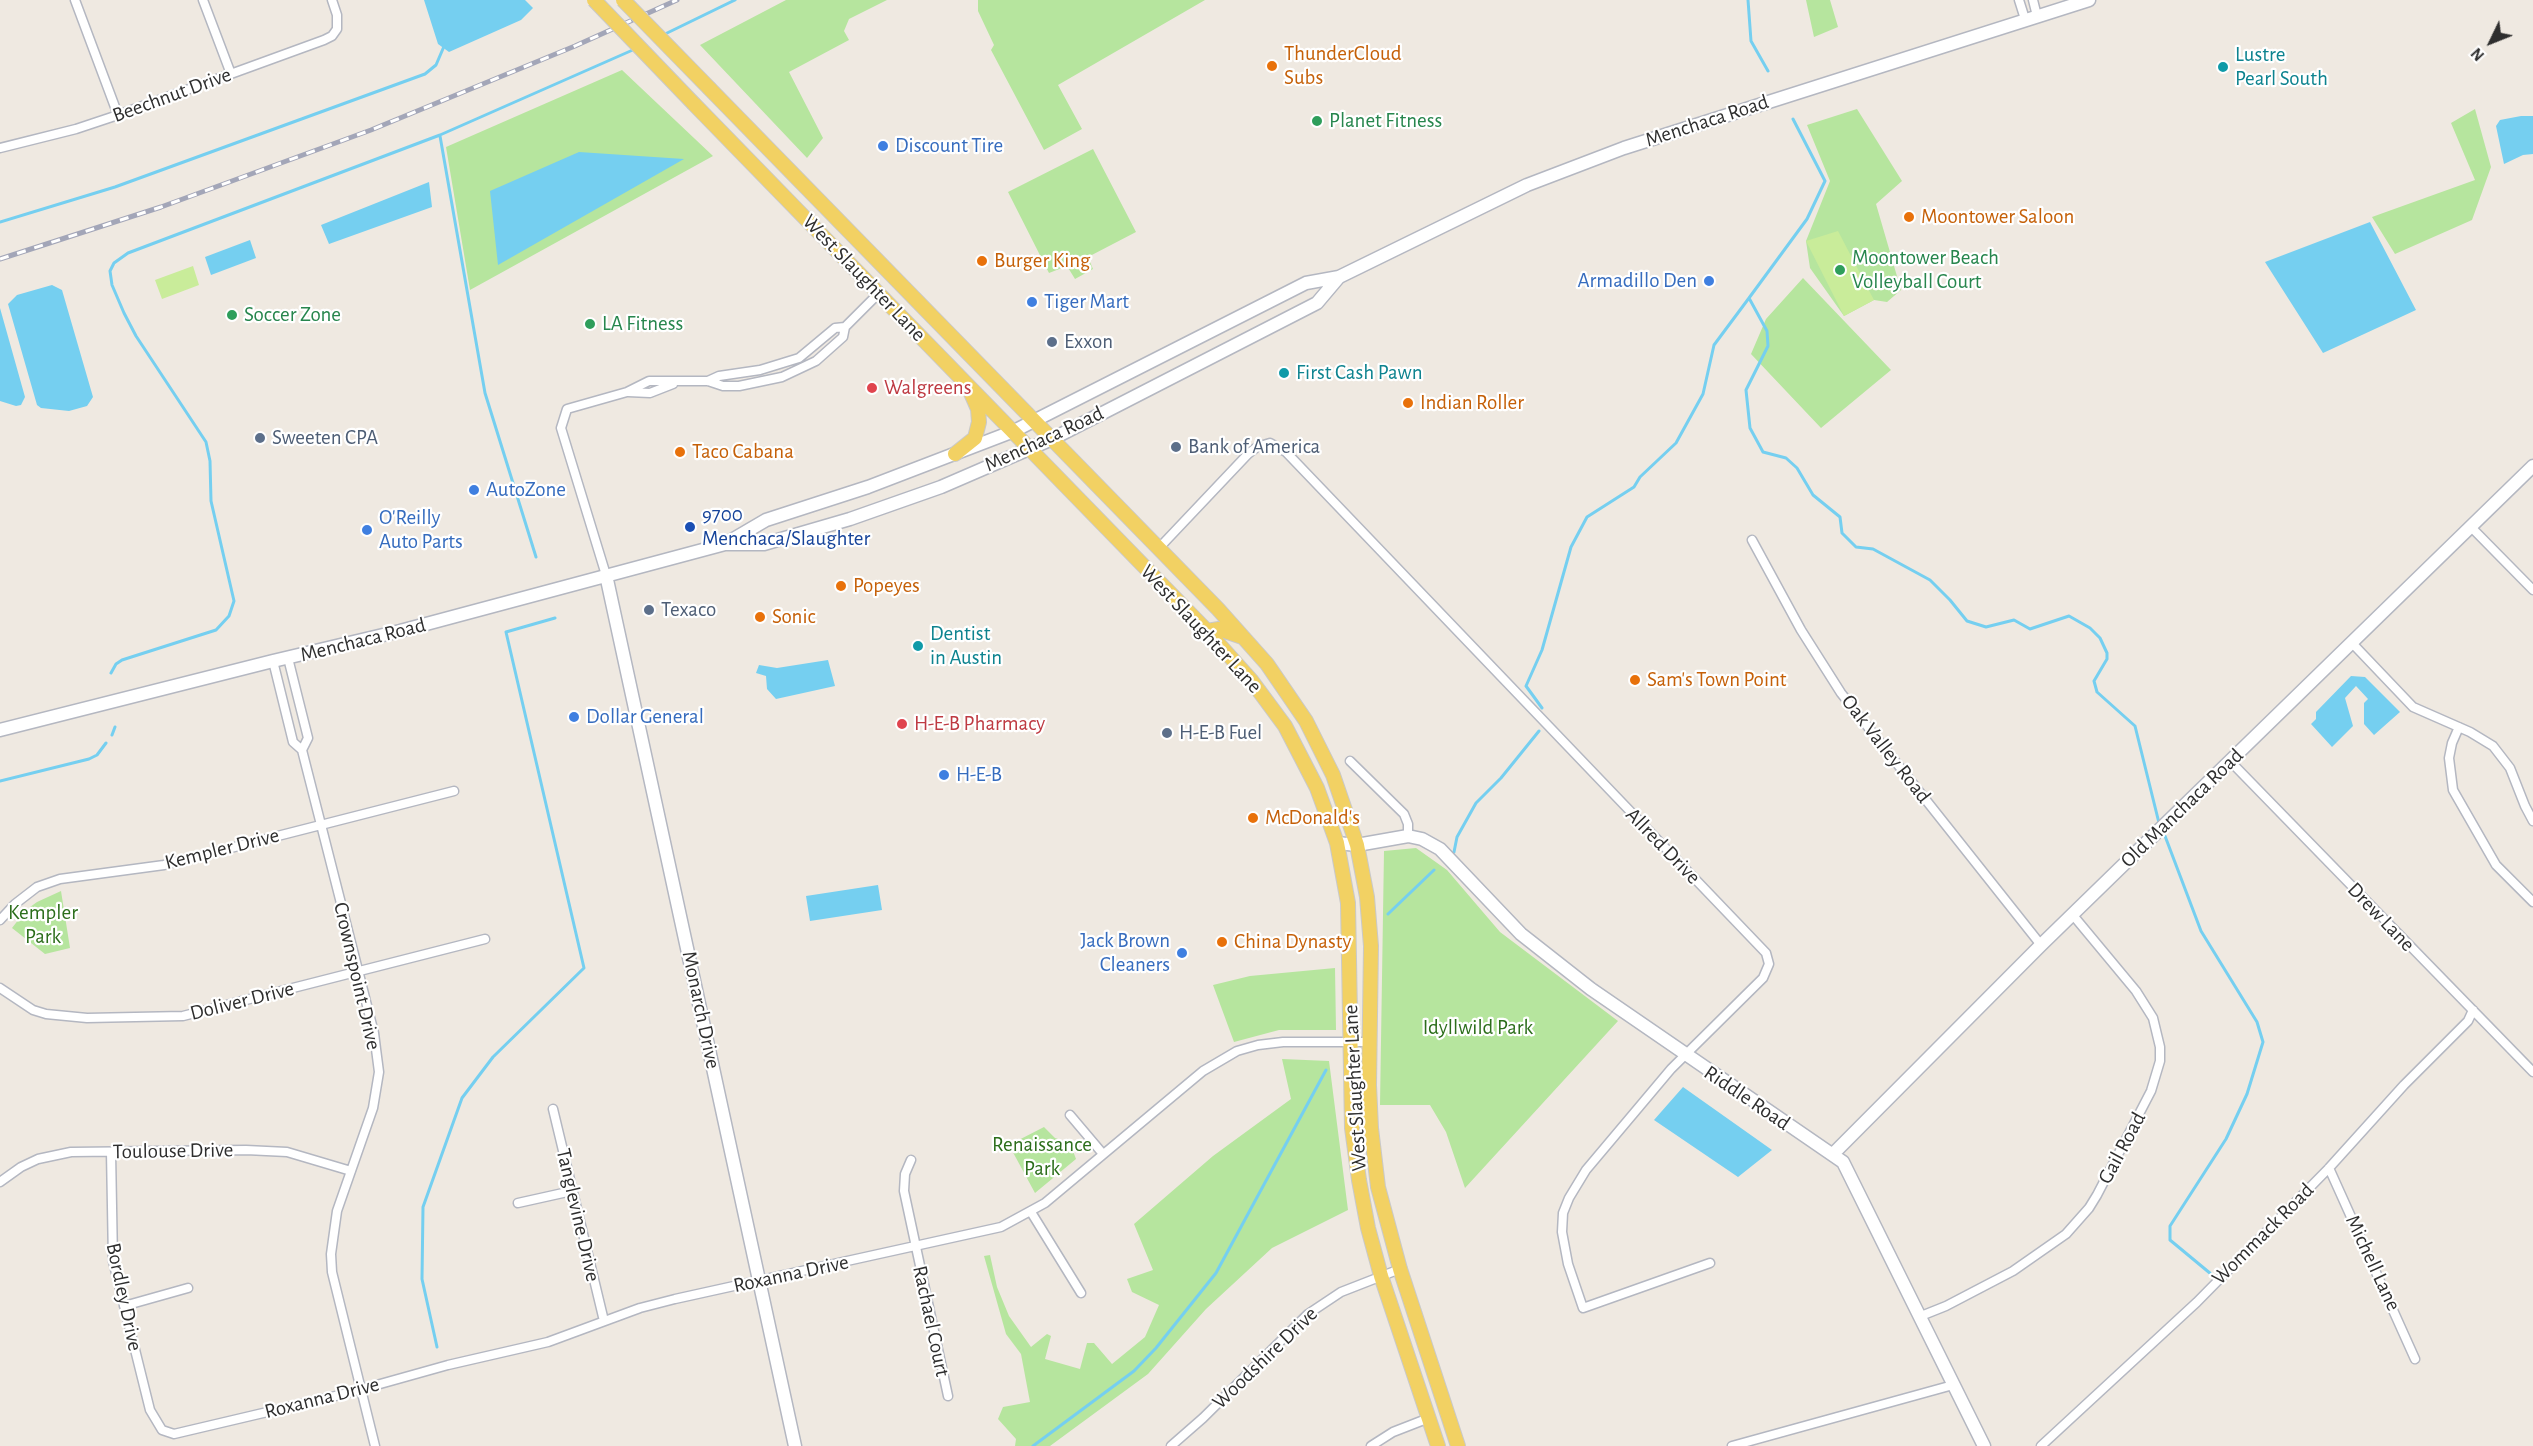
<!DOCTYPE html>
<html>
<head>
<meta charset="utf-8">
<style>
  body { margin:0 }
  #map { position:relative; width:2533px; height:1446px; overflow:hidden; background:#efe9e1; font-family:"Alegreya Sans",sans-serif }
  canvas { display:block }
  .north { position:absolute; left:2461px; top:12px; width:60px; height:60px; -webkit-text-stroke:4px #fff; paint-order:stroke; rotate:227deg; font-size:16px; font-weight:700; line-height:24px; text-align:center; color:#2e2e2e }
  .north::after { content:''; display:block; margin:auto; width:21px; height:27px; background:#2e2e2e; clip-path:polygon(50% 0,100% 100%,50% 72%,0 100%) }
</style>
</head>
<body>
<div id="map">
<canvas width="2533" height="1446"></canvas>
<div class="north">N</div>
</div>
<script>
const c = document.querySelector('canvas').getContext('2d');
c.lineJoin = 'round';
function paint(path, color) {
  c.fillStyle = color;
  c.fill(path, 'evenodd');
}
function toPath(rows) {
  const path = new Path2D();
  for (const r of rows) {
    path.moveTo(r[0], r[1]);
    for (let i = 2; i < r.length; i += 2) path.lineTo(r[i], r[i + 1]);
  }
  return path;
}
function strokePath(path, color, width, dash) {
  c.strokeStyle = color;
  c.lineWidth = width;
  c.lineCap = dash ? 'butt' : 'round';
  c.setLineDash(dash || []);
  c.stroke(path);
}
function write(font, color, halo, rows, align = 'center') {
  c.font = font + ' "Alegreya Sans",sans-serif';
  c.lineWidth = 4.5;
  c.setLineDash([]);
  c.textBaseline = 'middle';
  c.strokeStyle = halo;
  c.fillStyle = color;
  for (const [text, x, y, turn = 0] of rows) {
    c.save();
    c.translate(x, y);
    c.rotate((+turn || 0) * Math.PI / 180);
    c.textAlign = isNaN(turn) ? turn : align;
    if (halo) c.strokeText(text, 0, 0);
    c.fillText(text, 0, 0);
    c.restore();
  }
}
paint(toPath([
  [786,0,887,0,849,19,844,31,849,40,789,72,823,138,807,158,700,45],
  [978,0,1205,0,1058,85,1082,129,1044,150,991,50,994,45,978,11],
  [1806,0,1830,0,1838,27,1814,37],
  [622,70,713,156,470,290,446,147],
  [1857,109,1902,181,1876,204,1901,290,1887,302,1874,300,1844,316,1810,268,1806,241,1830,181,1807,125],
  [2475,109,2491,167,2472,220,2395,254,2372,217,2475,180,2451,123],
  [1093,149,1136,232,1088,257,1093,269,1075,279,1067,266,1049,273,1008,192],
  [1803,278,1891,370,1821,428,1751,354,1766,319],
  [1416,848,1447,870,1500,932,1618,1021,1465,1188,1446,1132,1430,1105,1380,1105,1384,851],
  [61,891,70,948,45,954,12,928,26,910,37,902],
  [1335,968,1336,1030,1279,1030,1234,1042,1213,985,1250,976],
  [1282,1059,1329,1061,1348,1210,1272,1248,1206,1309,1148,1374,1050,1446,1015,1446,1016,1439,998,1419,1003,1407,1030,1402,1021,1354,1006,1334,984,1256,990,1255,997,1287,1009,1316,1031,1347,1047,1334,1051,1336,1045,1359,1080,1369,1087,1343,1094,1343,1112,1364,1145,1337,1159,1305,1132,1292,1127,1279,1153,1270,1134,1224,1213,1156,1291,1099],
  [1044,1127,1055,1138,1070,1143,1076,1159,1035,1193,1009,1145]
]), '#b6e59e');
paint(toPath([
  [1838,231,1874,300,1844,316,1806,241],
  [193,266,199,285,162,299,155,280]
]), '#c9ec9a');
paint(toPath([
  [424,0,525,0,533,8,521,20,449,52,438,44],
  [2521,116,2533,116,2533,154,2523,155,2504,164,2496,126,2500,120],
  [579,152,684,159,498,265,490,191],
  [429,182,432,207,329,244,321,225],
  [2370,222,2416,310,2323,353,2265,262],
  [250,240,256,258,211,275,205,257],
  [52,285,62,290,93,397,87,406,69,411,41,408,37,405,8,304,17,295],
  [0,308,25,397,21,405,16,406,0,401],
  [828,660,835,686,776,699,767,689,766,676,756,673,759,665,777,668],
  [2351,676,2365,677,2400,712,2374,735,2364,724,2364,703,2368,699,2356,686,2345,698,2353,726,2332,747,2311,724,2316,719,2316,712],
  [878,885,882,910,810,921,806,896],
  [1683,1087,1772,1150,1738,1177,1654,1120]
]), '#75cff0');
strokePath(toPath([
  [1748,0,1751,41,1768,71],
  [663,35,735,0],
  [1793,119,1825,181,1807,219,1749,298,1767,331,1768,346,1746,390,1750,428,1763,452,1786,458,1797,468,1813,495,1840,517,1842,533,1856,547,1873,549,1930,580,1950,600,1967,621,1986,627,2014,620,2030,629,2069,616,2090,628,2100,638,2107,653,2107,659,2094,681,2097,692,2135,726,2159,823],
  [440,136,485,393,536,557],
  [0,222,115,187,425,74,436,65,445,44],
  [111,673,116,664,122,660,216,630,229,616,234,601,211,501,210,461,206,442,136,336,124,313,112,285,110,271,114,263,128,253,440,135,635,49],
  [1542,708,1526,686,1542,650,1571,547,1587,517,1634,487,1640,477,1676,443,1703,394,1714,345,1749,298],
  [112,735,115,727],
  [0,781,89,759,97,755,106,743],
  [2165,836,2201,931,2257,1022,2263,1042,2247,1094,2226,1139,2170,1226,2170,1240,2211,1274],
  [1454,852,1457,837,1476,803,1501,778,1539,731],
  [1388,914,1434,870],
  [437,1347,422,1279,423,1207,462,1098,493,1057,584,968,506,632,555,618],
  [1033,1446,1134,1371,1156,1348,1216,1273,1326,1070]
]), '#75cff0', 3);
const street = toPath([
  [75,0,118,115],
  [203,0,231,74],
  [2019,0,2025,19],
  [2033,0,2037,16],
  [0,148,76,129,118,115,324,40,332,36,337,29,337,15,332,0],
  [708,381,719,376,760,370,799,358,835,328,845,327,879,293],
  [628,392,650,393,673,384],
  [2471,527,2533,590],
  [1752,540,1801,630,1841,693,2041,945],
  [1159,548,1248,454,1257,447,1270,443,1286,452,1766,953,1769,964,1763,978,1671,1069,1586,1170,1569,1198,1563,1213,1562,1232,1568,1264,1583,1308,1710,1263],
  [606,575,561,428,567,409,627,392,649,381,708,381,723,386,739,386,782,377,816,361,843,337,845,327],
  [2352,643,2413,707,2470,732,2493,746,2510,768,2525,806,2533,821],
  [288,658,308,738,302,750],
  [273,661,293,742,302,750,374,1033,376,1049,379,1072,373,1108,337,1211,331,1254,332,1272,375,1446],
  [2459,727,2452,743,2449,758,2453,790,2496,865,2533,902],
  [1350,761,1404,814,1408,824,1408,836],
  [2230,761,2533,1072],
  [0,920,15,904,37,887,60,879,164,865,454,791],
  [0,988,33,1010,46,1014,87,1018,183,1016,485,939],
  [553,1109,604,1321],
  [1070,1115,1103,1154],
  [111,1152,113,1261,150,1410,162,1430,174,1434,348,1393,448,1365,548,1342,640,1308,675,1299,1001,1227,1045,1203,1203,1071,1237,1051,1258,1045,1283,1042,1369,1042],
  [911,1160,905,1174,904,1191,948,1396],
  [2329,1168,2415,1359],
  [0,1182,21,1167,38,1159,71,1152,246,1150,287,1152,351,1171],
  [518,1203,572,1191],
  [1031,1212,1081,1293],
  [124,1306,188,1288],
  [1921,1316,1946,1306,2013,1271,2066,1234,2089,1208,2097,1195,2151,1091,2160,1061,2160,1047,2153,1018,2136,991,2072,914],
  [1171,1446,1203,1418,1308,1314,1341,1292,1400,1269],
  [1371,1446,1393,1432,1429,1418],
  [1732,1446,1953,1385],
  [2041,1446,2197,1302,2329,1168,2404,1085,2468,1021,2473,1010]
]);
const secondary = toPath([
  [726,544,764,544,850,519,941,487,1052,439,1317,303,1339,277],
  [606,575,795,1446],
  [0,730,273,661,400,631,725,544,766,520,868,487,1014,431,1306,283,1339,277,1527,185,1624,148,2089,0],
  [1337,843,1357,845,1408,836,1422,839,1440,849,1521,934,1591,989,1843,1162,1984,1446],
  [1833,1154,2041,945,2533,466]
]);
const primary = toPath([
  [710,89,1218,609,1267,664,1306,721,1333,775,1357,845,1367,897,1371,946,1369,1085,1371,1128,1378,1187,1400,1269,1458,1446],
  [694,104,1207,631,1251,680,1285,726,1317,788,1337,843,1348,903,1352,1128,1359,1180,1368,1228,1381,1276,1438,1446],
  [955,454,975,438,979,422,978,409,971,393],
  [1207,631,1219,629,1242,637]
]);
strokePath(street, '#b4b7c1', 11);
strokePath(secondary, '#b4b7c1', 15);
strokePath(primary, '#c9c9c9', 16);
strokePath(street, '#fff', 8);
strokePath(secondary, '#fff', 12);
strokePath(primary, '#f2d163', 14);
const rail = toPath([
  [0,259,161,207,371,130,575,46,677,0]
]);
strokePath(rail, '#a3a6b8', 5);
strokePath(rail, '#fff', 3, [9]);
const primaryBridge = toPath([
  [594,0,694,104],
  [623,0,710,89]
]);
strokePath(primaryBridge, '#c9c9c9', 16, []);
strokePath(primaryBridge, '#f2d163', 14);
for (const [x, y, r, color] of [
  [1272,66,6,"#e8710a"],
  [2223,67,6,"#0f9aa8"],
  [1317,121,6,"#2e9e5b"],
  [883,146,6,"#3f7fe0"],
  [1909,217,6,"#e8710a"],
  [982,261,6,"#e8710a"],
  [1840,270,6,"#2e9e5b"],
  [1709,281,6,"#3f7fe0"],
  [1032,302,6,"#3f7fe0"],
  [232,315,6,"#2e9e5b"],
  [590,324,6,"#2e9e5b"],
  [1052,342,6,"#5c6f8a"],
  [1284,373,6,"#0f9aa8"],
  [872,388,6,"#e0444e"],
  [1408,403,6,"#e8710a"],
  [260,438,6,"#5c6f8a"],
  [1176,447,6,"#5c6f8a"],
  [680,452,6,"#e8710a"],
  [474,490,6,"#3f7fe0"],
  [690,527,6,"#1a4fb4"],
  [367,530,6,"#3f7fe0"],
  [841,586,6,"#e8710a"],
  [649,610,6,"#5c6f8a"],
  [760,617,6,"#e8710a"],
  [918,646,6,"#0f9aa8"],
  [1635,680,6,"#e8710a"],
  [574,717,6,"#3f7fe0"],
  [902,724,6,"#e0444e"],
  [1167,733,6,"#5c6f8a"],
  [944,775,6,"#3f7fe0"],
  [1253,818,6,"#e8710a"],
  [1222,942,6,"#e8710a"],
  [1182,953,6,"#3f7fe0"]
]) {
  const dot = new Path2D();
  dot.arc(x, y, r, 0, 2 * Math.PI);
  c.fillStyle = color;
  c.fill(dot);
  strokePath(dot, '#fff', 2);
}
write('21px', '#c56008', '#fff', [
  ["ThunderCloud",1284,54],
  ["Subs",1284,78],
  ["Moontower Saloon",1921,217],
  ["Burger King",994,261],
  ["Indian Roller",1420,403],
  ["Taco Cabana",692,452],
  ["Popeyes",853,586],
  ["Sonic",772,617],
  ["Sam's Town Point",1647,680],
  ["McDonald's",1265,818],
  ["China Dynasty",1234,942]
], 'left');
write('21px', '#0d838f', '#fff', [
  ["Lustre",2235,55],
  ["Pearl South",2235,79],
  ["First Cash Pawn",1296,373],
  ["Dentist",930,634],
  ["in Austin",930,658]
], 'left');
write('21px', '#2e2e2e', '#fff', [
  ["Beechnut Drive",172,95,-20],
  ["Menchaca Road",1707,121,-18],
  ["West Slaughter Lane",864,278,46],
  ["Menchaca Road",1044,439,-25],
  ["West Slaughter Lane",1201,629,47],
  ["Menchaca Road",363,640,-14],
  ["Oak Valley Road",1886,749,52],
  ["Old Manchaca Road",2182,808,-44],
  ["Allred Drive",1663,846,46],
  ["Kempler Drive",222,849,-14],
  ["Drew Lane",2381,917,46],
  ["Crownspoint Drive",357,976,77],
  ["Doliver Drive",242,1001,-14],
  ["Monarch Drive",701,1010,78],
  ["West Slaughter Lane",1355,1088,-93],
  ["Riddle Road",1747,1098,34],
  ["Gail Road",2122,1148,-62],
  ["Toulouse Drive",173,1151,-1],
  ["Tanglevine Drive",578,1215,77],
  ["Wommack Road",2263,1234,-45],
  ["Michell Lane",2373,1263,65],
  ["Roxanna Drive",791,1274,-12],
  ["Bordley Drive",124,1297,78],
  ["Rachael Court",931,1321,78],
  ["Woodshire Drive",1265,1358,-44],
  ["Roxanna Drive",322,1398,-14]
]);
write('21px', '#27864d', '#fff', [
  ["Planet Fitness",1329,121],
  ["Moontower Beach",1852,258],
  ["Volleyball Court",1852,282],
  ["Soccer Zone",244,315],
  ["LA Fitness",602,324]
], 'left');
write('21px', '#366cbe', '#fff', [
  ["Discount Tire",895,146],
  ["Armadillo Den",1697,281,"right"],
  ["Tiger Mart",1044,302],
  ["AutoZone",486,490],
  ["O'Reilly",379,518],
  ["Auto Parts",379,542],
  ["Dollar General",586,717],
  ["H-E-B",956,775],
  ["Jack Brown",1170,941,"right"],
  ["Cleaners",1170,965,"right"]
], 'left');
write('21px', '#4e5e75', '#fff', [
  ["Exxon",1064,342],
  ["Sweeten CPA",272,438],
  ["Bank of America",1188,447],
  ["Texaco",661,610],
  ["H-E-B Fuel",1179,733]
], 'left');
write('21px', '#be3a42', '#fff', [
  ["Walgreens",884,388],
  ["H-E-B Pharmacy",914,724]
], 'left');
write('21px', '#164399', '#fff', [
  ["9700",702,515],
  ["Menchaca/Slaughter",702,539]
], 'left');
write('21px', '#2c6e1b', '#fff', [
  ["Kempler",43,913],
  ["Park",43,937],
  ["Idyllwild Park",1478,1028],
  ["Renaissance",1042,1145],
  ["Park",1042,1169]
]);
</script>
</body>
</html>
